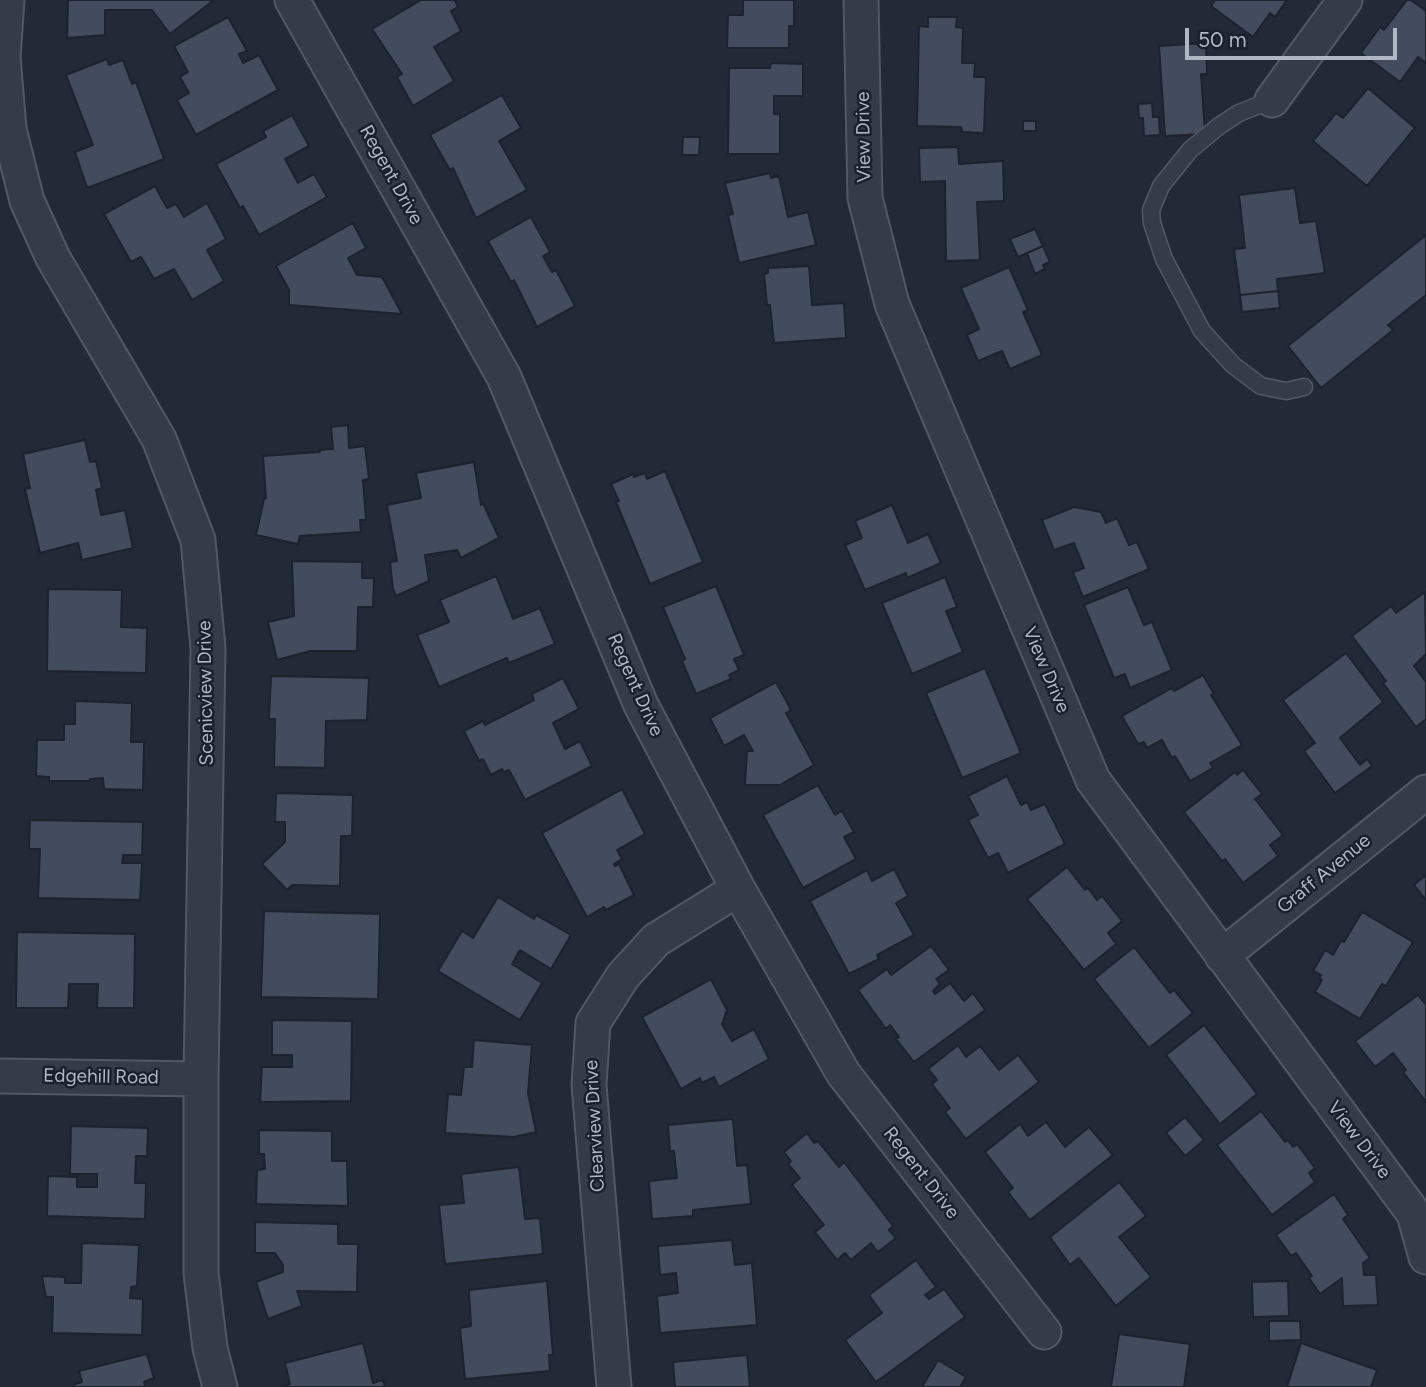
<!DOCTYPE html>
<html>
<head>
<meta charset="utf-8">
<style>
  body { margin:0 }
  #map { position:relative; width:1426px; height:1387px; overflow:hidden; background:#222937; font-family:Figtree,sans-serif }
  canvas { display:block }
  .scale { position:absolute; left:1185px; top:28px; width:212px; height:32px; box-sizing:border-box; border:4px solid #afb6c4; border-top:0; padding-left:9px; font-size:21px; line-height:24px; white-space:nowrap; color:#afb6c4; -webkit-text-stroke:5px #1a202c; paint-order:stroke }
</style>
</head>
<body>
<div id="map">
<canvas width="1426" height="1387"></canvas>
<div class="scale">50 m</div>
</div>
<script>
const c = document.querySelector('canvas').getContext('2d');
c.lineJoin = 'round';
function paint(path, color) {
  c.fillStyle = color;
  c.fill(path, 'evenodd');
}
function toPath(rows) {
  const path = new Path2D();
  for (const r of rows) {
    path.moveTo(r[0], r[1]);
    for (let i = 2; i < r.length; i += 2) path.lineTo(r[i], r[i + 1]);
  }
  return path;
}
function strokePath(path, color, width, dash) {
  c.strokeStyle = color;
  c.lineWidth = width;
  c.lineCap = dash ? 'butt' : 'round';
  c.setLineDash(dash || []);
  c.stroke(path);
}
function write(font, color, halo, rows, align = 'center') {
  c.font = font + ' Figtree,sans-serif';
  c.lineWidth = 5;
  c.setLineDash([]);
  c.textBaseline = 'middle';
  c.strokeStyle = halo;
  c.fillStyle = color;
  for (const [text, x, y, turn = 0] of rows) {
    c.save();
    c.translate(x, y);
    c.rotate((+turn || 0) * Math.PI / 180);
    c.textAlign = isNaN(turn) ? turn : align;
    if (halo) c.strokeText(text, 0, 0);
    c.fillText(text, 0, 0);
    c.restore();
  }
}
const building = toPath([
  [68,0,214,0,170,34,152,10,105,10,105,35,67,38,68,0],
  [421,0,455,0,458,7,451,11,461,31,434,47,454,81,413,106,397,77,402,74,372,29,421,0],
  [743,0,794,0,794,26,789,26,789,48,727,48,728,15,743,15,743,0],
  [1215,0,1287,0,1275,17,1270,13,1253,37,1211,6,1215,0],
  [1407,0,1411,0,1426,11,1426,63,1418,57,1400,82,1361,53,1380,27,1384,30,1407,0],
  [228,17,247,51,239,54,243,63,259,55,278,90,196,135,177,100,189,93,180,77,188,72,174,46,228,17],
  [928,17,957,17,956,27,963,28,962,63,975,63,974,77,986,77,984,133,962,132,961,127,917,126,919,26,928,27,928,17],
  [1206,43,1207,74,1201,74,1205,134,1165,136,1159,46,1206,43],
  [107,59,109,65,123,60,132,84,136,82,164,159,87,188,75,152,93,145,66,75,107,59],
  [771,63,803,64,803,96,774,96,774,114,780,114,780,154,728,154,729,68,770,68,771,63],
  [1368,88,1415,128,1367,186,1313,141,1336,113,1343,118,1368,88],
  [502,95,521,128,499,141,527,190,476,218,453,168,450,170,430,135,502,95],
  [1152,103,1153,117,1159,117,1160,135,1144,136,1143,118,1139,118,1138,104,1152,103],
  [292,115,309,146,285,159,298,183,314,174,327,197,259,235,243,206,240,208,216,164,266,137,263,131,292,115],
  [1023,121,1036,121,1036,131,1023,131,1023,121],
  [683,137,700,137,699,155,682,155,683,137],
  [958,147,959,164,1003,161,1004,201,977,202,980,260,946,261,945,181,920,182,919,148,958,147],
  [770,173,771,178,779,176,788,217,808,212,816,245,739,263,728,215,733,214,725,183,770,173],
  [155,186,167,208,176,204,184,217,207,203,226,239,207,250,224,281,192,300,174,269,154,279,141,257,131,262,104,214,155,186],
  [1295,188,1300,223,1316,221,1325,273,1277,279,1278,291,1240,295,1234,249,1245,248,1239,195,1295,188],
  [531,217,550,252,543,256,552,272,556,270,575,306,537,327,514,280,511,282,488,241,531,217],
  [353,223,366,248,348,258,357,275,382,277,402,314,289,305,289,290,276,266,353,223],
  [1035,229,1043,246,1018,257,1010,239,1035,229],
  [1426,235,1426,295,1388,325,1393,330,1321,388,1288,346,1426,235],
  [1043,246,1050,262,1043,265,1045,269,1035,274,1027,253,1043,246],
  [809,266,812,305,844,303,846,338,774,343,770,305,767,305,764,274,768,273,768,268,809,266],
  [1009,267,1028,310,1023,312,1042,355,1010,369,1002,351,978,361,967,335,979,329,961,288,1009,267],
  [1278,291,1280,308,1242,312,1240,295,1278,291],
  [348,425,349,448,365,446,369,479,363,480,366,520,360,520,361,532,300,536,298,544,256,535,264,499,266,498,263,456,320,452,319,450,333,449,331,427,348,425],
  [85,440,90,462,96,461,102,488,96,490,101,515,125,510,133,548,82,560,78,543,40,553,25,489,30,488,23,454,85,440],
  [474,462,481,505,483,503,499,538,461,558,457,550,425,555,429,581,396,596,393,589,390,562,397,561,387,505,421,498,416,473,474,462],
  [665,471,703,562,650,584,616,502,619,501,611,484,633,474,634,477,645,473,647,479,665,471],
  [892,505,908,543,928,534,941,563,907,578,906,573,865,590,845,545,862,538,855,521,892,505],
  [1074,507,1101,512,1106,523,1117,518,1129,545,1137,542,1149,569,1083,597,1073,572,1084,568,1074,543,1054,550,1042,520,1074,507],
  [292,561,362,562,362,578,374,578,373,607,358,607,357,651,310,651,277,660,268,622,294,616,292,561],
  [496,576,513,619,540,608,555,644,509,663,507,658,439,687,417,635,449,622,440,600,496,576],
  [945,577,957,607,946,611,963,652,912,674,882,603,945,577],
  [716,586,744,655,734,659,739,670,729,675,731,679,696,694,682,661,685,659,663,607,716,586],
  [1128,587,1144,625,1152,622,1172,670,1130,688,1125,674,1114,678,1084,605,1128,587],
  [48,589,122,590,121,627,147,628,146,673,47,671,48,589],
  [1425,592,1426,654,1414,666,1426,682,1426,719,1416,727,1383,683,1386,681,1352,636,1391,606,1396,613,1425,592],
  [1346,653,1383,702,1340,738,1360,765,1367,759,1372,766,1335,793,1304,751,1315,743,1283,700,1346,653],
  [985,668,1021,753,962,778,926,693,985,668],
  [1203,675,1214,694,1211,695,1242,745,1210,763,1213,768,1190,781,1175,756,1172,758,1162,740,1147,748,1144,742,1138,744,1122,716,1172,688,1174,691,1203,675],
  [271,676,369,678,367,720,326,721,325,768,274,767,275,719,269,719,271,676],
  [563,678,579,709,553,723,565,749,580,741,592,766,525,800,509,770,504,772,502,769,491,775,483,759,479,761,464,731,483,721,485,725,534,700,532,694,563,678],
  [776,682,791,710,786,713,814,765,780,785,745,785,747,751,753,751,744,735,724,746,710,718,776,682],
  [75,701,132,703,131,742,144,742,143,790,104,789,103,778,90,779,90,781,49,781,49,777,36,776,37,740,64,740,64,724,75,724,75,701],
  [1243,770,1262,794,1255,799,1283,835,1270,845,1278,856,1243,883,1225,859,1222,861,1184,812,1235,772,1237,775,1243,770],
  [1007,776,1021,805,1027,802,1031,810,1045,804,1065,844,1008,873,998,853,988,858,968,820,978,815,968,796,1007,776],
  [818,785,835,815,842,811,854,832,844,837,856,859,803,888,763,815,818,785],
  [622,789,645,834,617,850,622,859,614,864,615,866,619,864,634,895,606,910,604,907,587,917,542,833,622,789],
  [276,793,353,795,352,836,341,836,340,886,292,885,287,890,262,864,285,842,285,822,275,822,276,793],
  [30,820,143,822,142,855,123,855,122,863,142,863,140,900,38,898,40,849,29,849,30,820],
  [1067,867,1085,890,1088,888,1097,900,1102,896,1122,921,1108,933,1116,944,1084,970,1027,899,1067,867],
  [894,869,908,896,896,903,914,935,877,955,879,959,849,974,810,901,867,870,872,881,894,869],
  [1426,875,1426,900,1414,885,1426,875],
  [498,897,534,919,536,915,571,935,551,969,520,950,512,964,542,983,520,1020,438,971,462,931,473,938,498,897],
  [264,911,380,914,378,999,261,997,264,911],
  [1362,912,1413,942,1386,986,1382,984,1360,1019,1315,992,1322,980,1319,979,1321,975,1313,971,1325,950,1333,955,1341,941,1344,942,1362,912],
  [17,932,135,934,134,1008,97,1008,98,984,69,984,68,1008,16,1008,17,932],
  [931,946,949,970,936,979,940,984,933,991,935,994,950,983,964,1001,973,993,985,1010,914,1062,896,1039,899,1037,890,1025,886,1029,858,990,887,969,891,975,931,946],
  [1134,947,1170,993,1174,990,1193,1013,1149,1048,1094,979,1134,947],
  [711,979,727,1010,722,1024,732,1041,754,1029,769,1059,719,1087,714,1077,702,1083,700,1078,681,1089,642,1017,711,979],
  [1418,995,1426,1005,1426,1102,1403,1072,1406,1070,1393,1053,1375,1067,1355,1041,1418,995],
  [272,1020,352,1021,351,1101,260,1102,262,1067,292,1067,292,1055,272,1055,272,1020],
  [1204,1025,1257,1094,1220,1124,1166,1055,1204,1025],
  [474,1040,532,1045,528,1093,536,1132,514,1137,445,1133,448,1094,461,1095,464,1067,472,1067,474,1040],
  [958,1045,966,1057,980,1046,999,1070,1018,1055,1039,1082,966,1139,945,1112,950,1108,932,1084,937,1080,928,1069,958,1045],
  [1261,1111,1285,1142,1288,1140,1293,1147,1297,1144,1315,1168,1309,1173,1315,1182,1272,1215,1217,1145,1261,1111],
  [1185,1117,1204,1140,1185,1156,1166,1133,1185,1117],
  [733,1119,737,1166,747,1165,751,1204,693,1210,693,1216,652,1219,649,1181,677,1178,674,1151,670,1151,668,1125,733,1119],
  [1046,1122,1065,1147,1089,1127,1113,1155,1030,1220,1008,1192,1013,1188,985,1152,1020,1124,1028,1136,1046,1122],
  [71,1126,148,1128,147,1156,136,1156,135,1183,146,1183,145,1219,47,1216,48,1176,77,1177,77,1187,97,1187,97,1174,70,1174,71,1126],
  [259,1130,332,1131,332,1161,347,1161,348,1206,256,1204,257,1170,265,1169,264,1154,259,1154,259,1130],
  [807,1133,814,1143,818,1141,839,1167,844,1162,893,1226,889,1230,896,1238,878,1252,871,1243,851,1260,845,1253,837,1260,815,1232,824,1225,792,1185,800,1178,788,1164,791,1161,784,1152,807,1133],
  [519,1167,525,1219,540,1218,543,1254,445,1264,439,1205,464,1203,461,1174,519,1167],
  [1119,1182,1146,1216,1119,1237,1151,1277,1116,1306,1079,1258,1070,1265,1050,1237,1119,1182],
  [1334,1194,1348,1215,1343,1219,1370,1258,1363,1263,1364,1275,1376,1275,1378,1305,1343,1306,1342,1278,1320,1294,1309,1278,1312,1276,1296,1253,1291,1256,1276,1235,1334,1194],
  [255,1222,338,1224,338,1244,358,1244,357,1292,297,1291,302,1306,268,1319,256,1282,283,1272,283,1265,275,1253,255,1253,255,1222],
  [732,1240,735,1265,752,1263,757,1325,660,1333,657,1296,678,1293,676,1273,660,1275,658,1246,732,1240],
  [82,1243,139,1245,137,1286,131,1287,130,1298,143,1299,142,1335,52,1333,53,1297,46,1297,42,1276,65,1277,65,1283,81,1283,82,1243],
  [916,1260,936,1287,925,1295,929,1299,944,1289,965,1317,876,1382,845,1340,882,1313,869,1295,916,1260],
  [547,1281,553,1355,549,1355,550,1371,465,1379,460,1328,471,1326,469,1290,547,1281],
  [1288,1281,1289,1316,1253,1317,1252,1282,1288,1281],
  [1269,1321,1300,1321,1301,1340,1269,1341,1269,1321],
  [1119,1334,1190,1344,1184,1387,1111,1387,1119,1334],
  [363,1343,373,1383,383,1380,385,1387,281,1387,290,1384,285,1363,363,1343],
  [1301,1343,1377,1370,1371,1387,1287,1387,1301,1343],
  [147,1354,154,1378,144,1382,145,1387,73,1387,75,1384,82,1382,79,1371,147,1354],
  [747,1355,750,1387,675,1387,673,1362,747,1355],
  [938,1360,966,1377,960,1387,922,1387,938,1360]
]);
paint(building, '#434c5c');
strokePath(building, '#1c222e', 2);
const service = toPath([
  [1272,100,1239,113,1219,126,1190,150,1161,186,1151,210,1152,223,1164,259,1202,331,1233,365,1261,386,1286,391,1304,387]
]);
const minor = toPath([
  [7,0,3,57,9,129,27,201,53,258,159,439,198,540,208,648,201,1079,201,1273,210,1348,220,1387],
  [292,0,504,377,641,705,738,889,843,1073,1044,1332],
  [861,0,865,198,892,304,1093,780,1414,1214,1426,1257],
  [1272,100,1345,0],
  [1222,956,1426,792],
  [0,1076,201,1079],
  [614,1387,589,1085,593,1023,623,976,656,940,738,889]
]);
strokePath(service, '#525965', 19);
strokePath(minor, '#525965', 37);
strokePath(service, '#353b47', 16);
strokePath(minor, '#353b47', 33);
write('19px', '#afb6c4', '#1a202c', [
  ["View Drive",864,137,-91],
  ["Regent Drive",391,175,61],
  ["View Drive",1046,670,67],
  ["Regent Drive",635,685,66],
  ["Scenicview Drive",206,693,-91],
  ["Graff Avenue",1324,874,-39],
  ["Edgehill Road",101,1077,1],
  ["Clearview Drive",595,1126,-93],
  ["View Drive",1359,1140,53],
  ["Regent Drive",921,1173,52]
]);
</script>
</body>
</html>
